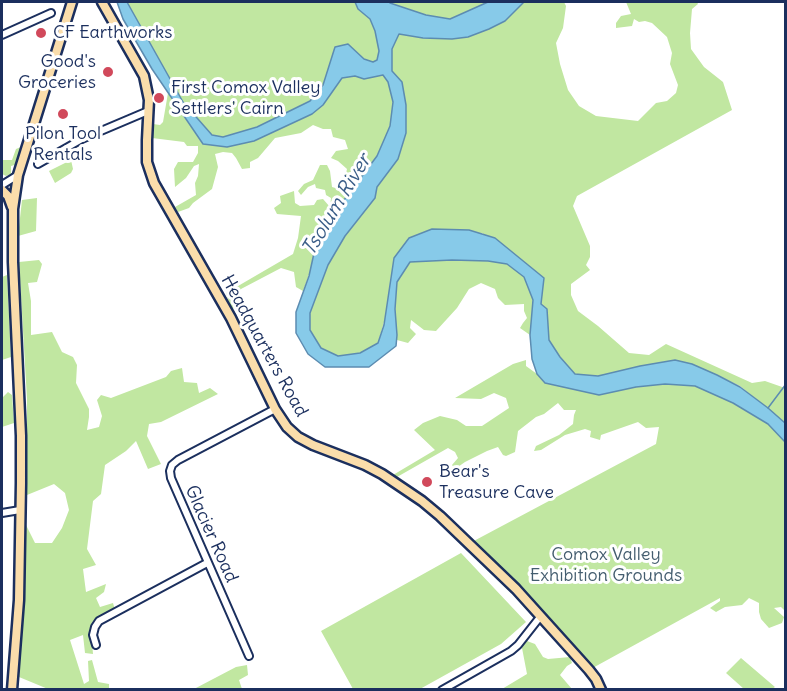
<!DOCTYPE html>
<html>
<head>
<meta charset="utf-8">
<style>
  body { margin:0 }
  #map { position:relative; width:787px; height:691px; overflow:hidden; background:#fff; font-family:Delius,sans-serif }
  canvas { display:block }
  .frame { position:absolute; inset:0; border:3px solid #1b2f5e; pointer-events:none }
</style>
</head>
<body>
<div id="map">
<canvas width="787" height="691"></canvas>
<div class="frame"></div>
</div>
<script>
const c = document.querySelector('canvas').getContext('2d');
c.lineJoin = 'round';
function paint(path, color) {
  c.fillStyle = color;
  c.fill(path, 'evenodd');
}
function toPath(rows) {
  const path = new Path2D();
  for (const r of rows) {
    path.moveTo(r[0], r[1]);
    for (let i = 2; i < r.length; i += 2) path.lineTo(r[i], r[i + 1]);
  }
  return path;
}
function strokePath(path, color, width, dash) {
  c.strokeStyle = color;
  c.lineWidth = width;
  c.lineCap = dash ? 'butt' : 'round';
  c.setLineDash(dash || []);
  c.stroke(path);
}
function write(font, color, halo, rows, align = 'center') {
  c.font = font + ' Delius,sans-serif';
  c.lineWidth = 6;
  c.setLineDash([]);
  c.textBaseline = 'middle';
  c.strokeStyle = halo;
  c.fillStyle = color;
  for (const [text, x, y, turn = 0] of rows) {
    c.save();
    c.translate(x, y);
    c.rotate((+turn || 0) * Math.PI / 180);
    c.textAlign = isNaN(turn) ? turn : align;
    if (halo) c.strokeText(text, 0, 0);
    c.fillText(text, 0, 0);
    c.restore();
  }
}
paint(toPath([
  [127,2,355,2,358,9,370,19,375,31,379,51,377,60,373,62,364,59,348,44,336,47,323,85,310,101,257,127,223,137,212,135,183,102],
  [389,2,488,2,450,20,426,15,390,3],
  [524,2,564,2,566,6,563,28,556,43,560,64,568,90,579,106,596,116,638,121,656,103,667,101,676,93,678,85,670,64,672,53,667,37,652,23,645,21,639,22,634,19,632,26,616,28,616,23,621,16,631,14,626,2,697,2,698,4,692,9,690,33,691,49,704,67,723,82,732,110,577,196,573,206,590,246,590,257,586,265,590,270,571,284,571,295,578,311,598,326,629,353,649,355,666,344,752,383,765,381,785,388,785,423,740,386,717,375,692,364,675,360,640,366,598,376,575,374,560,357,549,340,547,309,541,304,544,278,482,233,408,238,378,343,360,353,338,356,321,348,310,330,310,313,328,265,345,236,375,198,377,187,398,159,406,133,406,105,402,82,392,71,392,49,399,33,423,38,452,39,505,21],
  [383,75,389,82,393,102,390,126,377,156,329,220,303,291,296,287,294,272,281,268,241,289,238,296,240,307,231,309,226,293,293,254,298,238,301,216,277,214,274,208,281,203,280,196,294,191,295,203,300,206,314,205,317,200,323,199,330,207,331,198,326,195,325,190,316,188,315,184,308,187,301,195,298,191,304,184,313,180,320,165,327,165,330,171,332,187,342,190,347,169,338,161,331,158,336,151,348,149,345,140,333,137,331,129,323,129,313,125,301,133,275,138,258,158,250,162,250,168,242,169,236,158,232,153,223,152,215,154,218,167,212,189,193,203,189,208,178,212,175,207,196,195,195,183,198,176,199,164,194,166,186,178,175,187,174,169,178,162,193,162,198,153,198,146,187,146,184,142,152,138,153,124,160,125,163,122,168,93,203,144,227,147,323,105,342,78,355,76,364,79],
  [21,147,18,164,11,166,11,174,6,176,2,174,2,160,12,160,16,149],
  [71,160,73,169,71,173,55,183,49,171],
  [37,198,36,231,18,236,22,200],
  [39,260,42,264,37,282,28,283,31,301,31,335,52,332,62,352,73,357,77,365,76,383,89,409,89,417,87,430,99,427,102,416,97,400,101,395,111,398,166,377,171,371,182,368,184,382,197,383,199,393,210,388,218,394,161,422,149,424,147,436,161,464,148,469,136,441,126,451,105,465,101,494,93,501,87,549,96,565,83,569,86,592,106,584,104,592,96,598,100,607,113,603,115,610,100,619,92,622,91,631,93,654,85,653,83,635,70,640,84,684,89,681,88,661,92,660,98,682,109,684,109,689,48,689,19,677,25,523,35,543,52,543,62,528,69,510,65,493,54,484,27,495,27,399,19,262],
  [452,260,488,261,507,264,524,276,533,300,530,335,520,328,523,323,527,318,524,311,524,304,505,305,498,298,495,289,481,283,469,289,457,308,436,331,424,330,411,320,410,328,416,334,408,343,397,340,395,309,397,282,410,262],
  [7,275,11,357,2,360,2,277],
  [526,360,526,366,537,374,545,383,599,395,636,387,665,384,695,386,733,403,768,424,785,440,785,611,781,607,774,608,784,617,782,623,769,628,761,619,759,612,759,603,749,598,742,605,725,607,716,612,710,608,720,601,720,598,589,670,470,543,656,444,659,427,646,428,638,422,601,435,600,440,590,437,591,431,585,429,565,435,541,450,534,451,536,446,559,435,573,424,574,415,576,410,564,410,558,403,544,414,536,417,518,431,515,452,506,456,503,455,498,447,487,451,465,462,455,469,452,465,458,458,455,452,448,448,397,477,393,475,435,450,414,430,423,423,440,416,457,420,466,426,482,426,509,408,506,398,494,393,481,399,455,398,513,364],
  [8,392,12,395,14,423,2,427,2,398],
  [461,553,526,622,501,644,420,689,353,689,321,631],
  [527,641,535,644,543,657,548,659,570,657,572,663,567,666,560,675,572,689,502,689,527,674,522,648,524,643],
  [741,658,775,687,772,689,744,689,726,673],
  [247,665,248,675,239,680,242,689,194,689,236,667]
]), '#c1e7a1');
const water = toPath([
  [117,2,127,2,183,102,212,135,223,137,257,127,310,101,323,85,335,47,348,44,364,59,373,62,377,60,379,51,375,31,370,19,358,9,355,2,389,2,390,3,426,15,450,19,488,2,524,2,505,21,489,29,468,37,452,39,423,38,399,34,392,49,392,71,402,82,406,105,406,133,398,159,377,187,375,198,345,236,328,265,310,313,310,330,321,348,338,356,360,353,378,343,384,325,394,258,409,238,432,229,469,230,495,238,544,278,541,304,547,309,549,340,560,357,575,374,598,376,640,366,675,360,692,364,717,375,740,387,768,408,785,423,785,442,768,424,733,403,695,386,665,384,636,387,599,395,545,383,537,374,532,359,530,335,533,300,524,277,507,264,488,261,452,260,410,262,397,282,395,309,397,335,396,346,369,367,325,367,308,354,296,333,296,312,309,276,316,244,329,220,377,156,390,126,393,102,388,82,383,75,364,79,355,76,342,78,323,105,312,114,254,141,227,147,203,144,152,69,123,19,117,2]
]);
paint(water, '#87cae9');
strokePath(water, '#5c8cb1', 1.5);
strokePath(toPath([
  [768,408,786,384]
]), '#5c8cb1', 1.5);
const minor = toPath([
  [2,35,51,13],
  [38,164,82,139,148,111],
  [2,185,18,175],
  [2,513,20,510],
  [96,645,93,635,95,627,99,621,207,563],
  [249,656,171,478,170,471,172,465,178,460,275,409],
  [442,690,511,651,518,645,540,617]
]);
const major = toPath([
  [102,2,144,76,149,100,147,140,147,162,154,183,231,318,275,409,287,427,298,437,313,445,365,465,382,474,422,501,440,516,516,589,589,670,596,679,601,690],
  [2,190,8,196,12,207],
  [12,690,19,600,21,483,21,436,13,262,13,209,18,175,72,2]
]);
strokePath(minor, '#1b2f5e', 10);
strokePath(major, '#1b2f5e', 13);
strokePath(minor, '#fff', 6);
strokePath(major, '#faddab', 8);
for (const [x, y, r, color] of [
  [41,33,6,"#d1495b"],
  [108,72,6,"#d1495b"],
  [159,98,6,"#d1495b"],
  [63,114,6,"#d1495b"],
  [427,482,6,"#d1495b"]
]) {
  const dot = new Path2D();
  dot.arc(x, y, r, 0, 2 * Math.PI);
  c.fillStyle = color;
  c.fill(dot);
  strokePath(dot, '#fff', 2);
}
write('18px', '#1b2f5e', '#fff', [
  ["CF Earthworks",53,33],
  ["Good's",96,62,"right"],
  ["Groceries",96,83,"right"],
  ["First Comox Valley",171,88],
  ["Settlers' Cairn",171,109],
  ["Pilon Tool",63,134,"center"],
  ["Rentals",63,155,"center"],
  ["Bear's",439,472],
  ["Treasure Cave",439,493]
], 'left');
write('18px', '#1b2f5e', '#fff', [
  ["Headquarters Road",264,346,61],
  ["Glacier Road",211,534,66]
]);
write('18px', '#445d6f', '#fff', [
  ["Comox Valley",606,555],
  ["Exhibition Grounds",606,576]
]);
write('italic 20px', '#3b5e88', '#fff', [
  ["Tsolum River",337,205,-59]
]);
</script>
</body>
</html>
